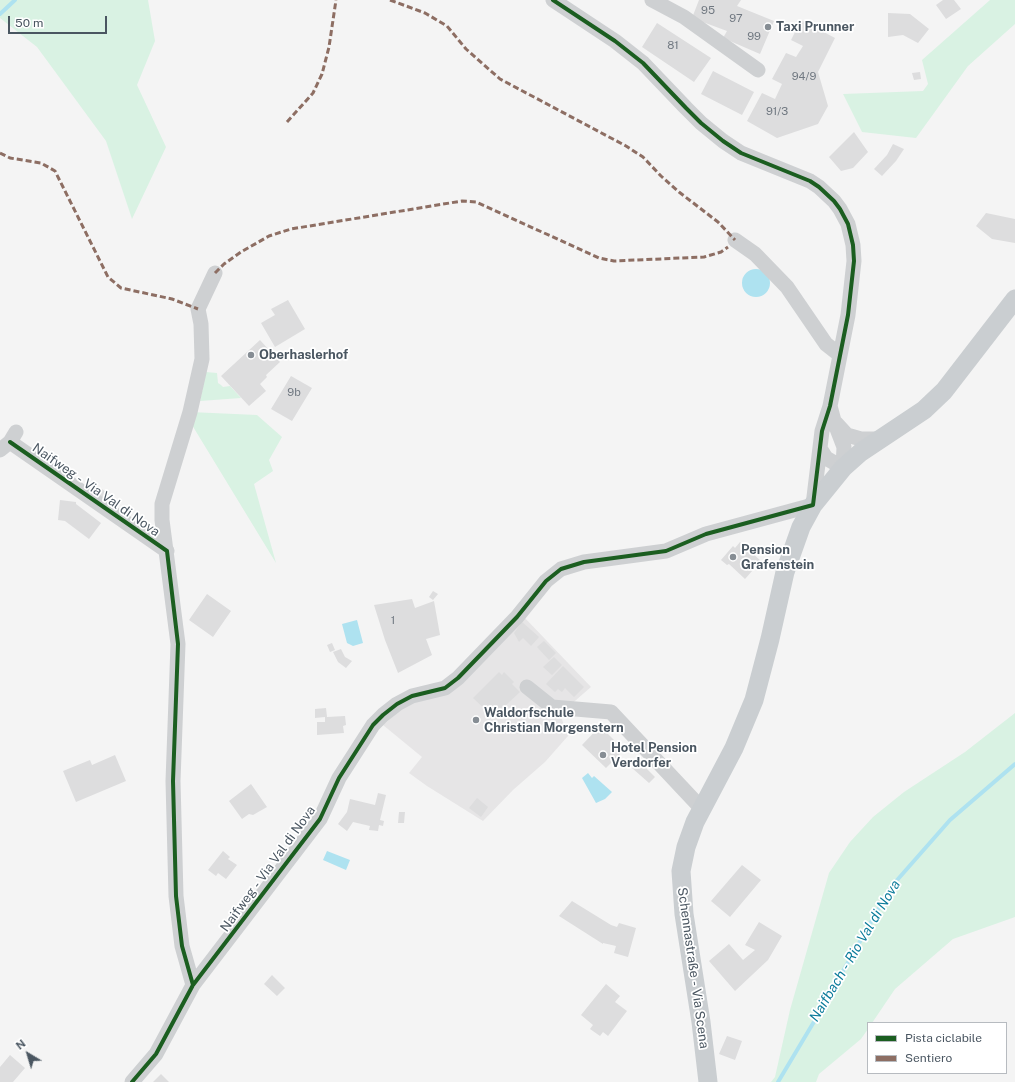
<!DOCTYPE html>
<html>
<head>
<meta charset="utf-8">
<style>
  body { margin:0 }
  #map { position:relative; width:1015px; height:1082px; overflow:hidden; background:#f4f4f4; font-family:"Public Sans",sans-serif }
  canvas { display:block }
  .legend { position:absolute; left:867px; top:1022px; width:140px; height:52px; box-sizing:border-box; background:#fff; border:1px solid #b7bbc0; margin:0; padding:5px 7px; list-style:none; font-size:12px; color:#4a5661 }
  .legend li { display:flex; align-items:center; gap:8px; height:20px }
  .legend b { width:20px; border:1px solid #b7bbc0 }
  .north { position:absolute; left:8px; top:1034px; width:40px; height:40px; -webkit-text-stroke:3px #fff; paint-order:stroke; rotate:322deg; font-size:11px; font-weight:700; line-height:16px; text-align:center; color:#4a5661 }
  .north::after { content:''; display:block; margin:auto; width:14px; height:18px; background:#4a5661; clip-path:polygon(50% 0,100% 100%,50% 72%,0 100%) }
  .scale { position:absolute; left:8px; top:16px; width:99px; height:18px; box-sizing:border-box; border:2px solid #4a5661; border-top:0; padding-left:5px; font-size:12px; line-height:14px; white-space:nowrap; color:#4a5661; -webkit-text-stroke:3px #fff; paint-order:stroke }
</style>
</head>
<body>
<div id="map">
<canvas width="1015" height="1082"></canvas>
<ul class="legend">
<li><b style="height:5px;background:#1b5e20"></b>Pista ciclabile</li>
<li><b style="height:5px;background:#8d6e63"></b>Sentiero</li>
</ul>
<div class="north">N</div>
<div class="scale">50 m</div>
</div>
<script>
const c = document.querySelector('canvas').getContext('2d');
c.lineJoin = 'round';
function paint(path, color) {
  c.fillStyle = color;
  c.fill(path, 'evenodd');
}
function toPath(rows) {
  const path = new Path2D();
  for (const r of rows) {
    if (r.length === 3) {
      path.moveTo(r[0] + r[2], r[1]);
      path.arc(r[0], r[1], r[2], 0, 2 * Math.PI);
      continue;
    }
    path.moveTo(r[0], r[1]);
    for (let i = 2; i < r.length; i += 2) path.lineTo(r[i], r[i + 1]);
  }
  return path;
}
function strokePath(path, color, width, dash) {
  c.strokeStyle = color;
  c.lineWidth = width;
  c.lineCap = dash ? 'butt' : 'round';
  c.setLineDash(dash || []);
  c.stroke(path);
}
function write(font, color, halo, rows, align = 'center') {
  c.font = font + ' "Public Sans",sans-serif';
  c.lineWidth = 3.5;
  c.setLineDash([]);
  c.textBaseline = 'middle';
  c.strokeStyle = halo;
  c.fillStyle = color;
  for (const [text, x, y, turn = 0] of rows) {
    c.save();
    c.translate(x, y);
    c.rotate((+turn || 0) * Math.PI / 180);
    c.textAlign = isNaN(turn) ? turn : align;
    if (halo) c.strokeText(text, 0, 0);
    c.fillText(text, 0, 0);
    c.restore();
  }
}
paint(toPath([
  [524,617,591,687,560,714,568,736,545,762,513,790,483,821,427,786,409,773,422,757,383,725,406,705,432,697]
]), '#e6e5e6');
paint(toPath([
  [0,0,148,0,155,41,137,85,166,147,132,219,106,141,37,47,0,18],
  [990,0,1015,0,1015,24,968,66,916,138,862,132,843,94,923,91,928,84,922,60],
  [206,372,217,373,218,383,221,385,223,387,230,386,241,398,200,401],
  [190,412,257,415,282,437,269,460,273,471,254,484,276,563,192,425],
  [1015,713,1015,917,953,939,895,989,872,1023,868,1023,868,1029,861,1039,819,1074,816,1082,771,1082,775,1077,790,1010,829,873,850,842,873,817,904,792,965,752]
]), '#d9f2e3');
paint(toPath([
  [756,283,14],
  [357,620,363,643,353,646,347,643,342,624],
  [588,773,592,778,594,776,612,792,605,799,596,803,582,778],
  [327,851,350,860,346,870,323,860]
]), '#aee2f0');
strokePath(toPath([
  [0,14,15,0],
  [778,1082,818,1015,891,887,950,820,1015,764]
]), '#aee2f0', 4);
paint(toPath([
  [699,0,741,0,737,6,774,21,760,54,723,38,727,31,692,18],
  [943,0,954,0,961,9,946,19,936,5],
  [888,13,910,14,929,29,918,43,903,35,888,37],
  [801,20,835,38,818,72,828,106,818,124,777,138,747,121,762,93,775,99,782,84,772,79,786,53,796,57,803,46,791,40],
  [657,23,711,58,694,82,642,47],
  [713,71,754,92,742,115,701,94],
  [920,72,921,79,914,80,912,73],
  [854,132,868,152,853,168,841,171,829,157],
  [893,144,904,149,896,161,882,176,874,169,887,155],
  [986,213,1015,219,1015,243,992,239,976,226],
  [288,300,305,329,275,347,261,323,275,315,271,309],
  [260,340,280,362,266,375,267,377,260,384,266,391,249,406,221,376],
  [291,376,312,388,292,421,271,409],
  [92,482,109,494,103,502,86,490],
  [60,500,76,502,76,504,101,523,89,539,65,521,58,520],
  [740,542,761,561,745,579,729,564,727,565,721,560,733,546,735,548],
  [433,591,438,594,433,600,429,597],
  [207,594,231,611,213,637,189,620],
  [412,599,415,608,434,601,440,635,426,639,432,655,398,673,385,640,374,605],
  [522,622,539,637,531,646,523,638,519,642,514,633],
  [544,641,556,653,549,660,537,647],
  [332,643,335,650,330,652,327,645],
  [341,649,345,657,352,661,346,668,338,662,333,652],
  [554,657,562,665,552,675,543,667],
  [563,666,584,687,574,697,565,688,562,692,558,689,555,692,546,684],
  [499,672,502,675,504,672,514,682,512,684,520,692,506,705,506,708,502,708,494,715,490,710,488,712,473,698],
  [326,708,327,717,345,716,346,725,343,726,344,733,317,735,317,722,325,722,325,717,315,718,315,709],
  [602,724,608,730,606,732,624,750,606,768,582,745],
  [115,755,126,781,76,802,63,771,90,760,92,765],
  [639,761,655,777,649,783,632,768],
  [251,784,267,807,253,815,249,814,242,819,229,801],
  [378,793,386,795,380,820,384,821,383,826,379,825,378,831,369,830,370,826,353,822,347,831,338,824,347,812,350,799,375,805],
  [477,798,488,807,481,817,469,808],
  [399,812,405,812,404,823,398,823],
  [223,851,230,857,228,859,237,865,226,879,218,873,216,876,208,870],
  [742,865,761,880,730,917,711,901],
  [572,901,611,925,617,927,619,923,636,928,628,957,614,953,616,946,603,943,603,944,559,916],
  [759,922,782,936,768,960,735,991,709,961,729,944,743,960,755,950,745,945],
  [272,975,285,988,277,996,264,984],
  [606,984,620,996,615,1002,627,1011,608,1036,603,1032,600,1036,590,1029,593,1025,581,1015],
  [727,1036,742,1041,735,1060,719,1054],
  [10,1055,25,1068,13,1082,0,1082,0,1067],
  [161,1074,169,1082,153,1082]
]), '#ddddde');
strokePath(toPath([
  [652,0,684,17,758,70],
  [735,240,755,254,787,287,826,344,840,355],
  [836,423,847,435,861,439,881,439],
  [10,442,167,551],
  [0,450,10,442,16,432],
  [821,450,826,458,843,468,844,447,834,421,830,406],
  [527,687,552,707,611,712,702,809],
  [193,985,182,946,176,896,173,781,178,644,162,520,162,504,190,412,202,359,201,324,198,309,215,273],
  [132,1082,156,1054,193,985,320,819,339,778,373,725,383,715,397,704,412,696,445,688,458,678,517,617,546,581,561,569,584,562,666,551,706,534,813,505,822,431,830,406,848,315,854,261,853,245,848,224,840,209,834,201,819,187,810,181,741,153,723,141,701,123,686,108,643,63,615,41,553,0]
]), '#ced0d2', 15);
strokePath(toPath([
  [708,1082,701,1022,684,914,681,871,686,847,695,822,734,748,754,700,770,639,785,572,801,527,813,505,843,468,861,452,924,410,944,391,1015,299]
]), '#caced1', 19);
strokePath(toPath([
  [390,0,425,13,447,26,466,49,500,79,626,146,643,157,661,176,679,192,718,222,735,240],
  [287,122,313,93,322,74,329,47,336,0],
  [0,153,10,158,41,163,55,171,108,277,121,288,172,299,198,309],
  [215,273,224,264,241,252,269,236,291,229,462,201,476,202,599,258,614,261,704,257,721,252,728,247]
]), '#8d6e63', 3, [6, 3]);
strokePath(toPath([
  [10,442,167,551,178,644,173,781,176,896,182,946,193,985],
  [132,1082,156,1054,193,985,320,819,339,778,373,725,383,715,397,704,412,696,445,688,458,678,517,617,546,581,561,569,584,562,666,551,706,534,813,505,822,431,830,406,848,315,854,261,853,245,848,224,840,209,834,201,819,187,810,181,741,153,723,141,701,123,686,108,643,63,615,41,553,0]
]), '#1b5e20', 4);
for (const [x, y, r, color] of [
  [768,27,4,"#868d94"],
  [251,355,4,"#868d94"],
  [733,557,4,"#868d94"],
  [476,720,4,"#868d94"],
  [603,755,4,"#868d94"]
]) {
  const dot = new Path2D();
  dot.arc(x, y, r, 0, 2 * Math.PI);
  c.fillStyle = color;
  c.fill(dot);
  strokePath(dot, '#fff', 1.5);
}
write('11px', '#707881', null, [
  ["95",708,11],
  ["97",736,19],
  ["99",754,37],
  ["81",673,46],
  ["94/9",804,77],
  ["91/3",777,112],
  ["9b",294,393],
  ["1",393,621]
]);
write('bold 13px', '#4a5661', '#fff', [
  ["Taxi Prunner",776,27],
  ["Oberhaslerhof",259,355],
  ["Pension",741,550],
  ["Grafenstein",741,565],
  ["Waldorfschule",484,713],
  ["Christian Morgenstern",484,728],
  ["Hotel Pension",611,748],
  ["Verdorfer",611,763]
], 'left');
write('13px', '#4a5661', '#fff', [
  ["Naifweg - Via Val di Nova",96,490,35],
  ["Naifweg - Via Val di Nova",268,869,-54],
  ["Schennastraße - Via Scena",693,968,82]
]);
write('italic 14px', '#0c7c9b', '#fff', [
  ["Naifbach - Rio Val di Nova",855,951,-59]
]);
</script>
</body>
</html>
